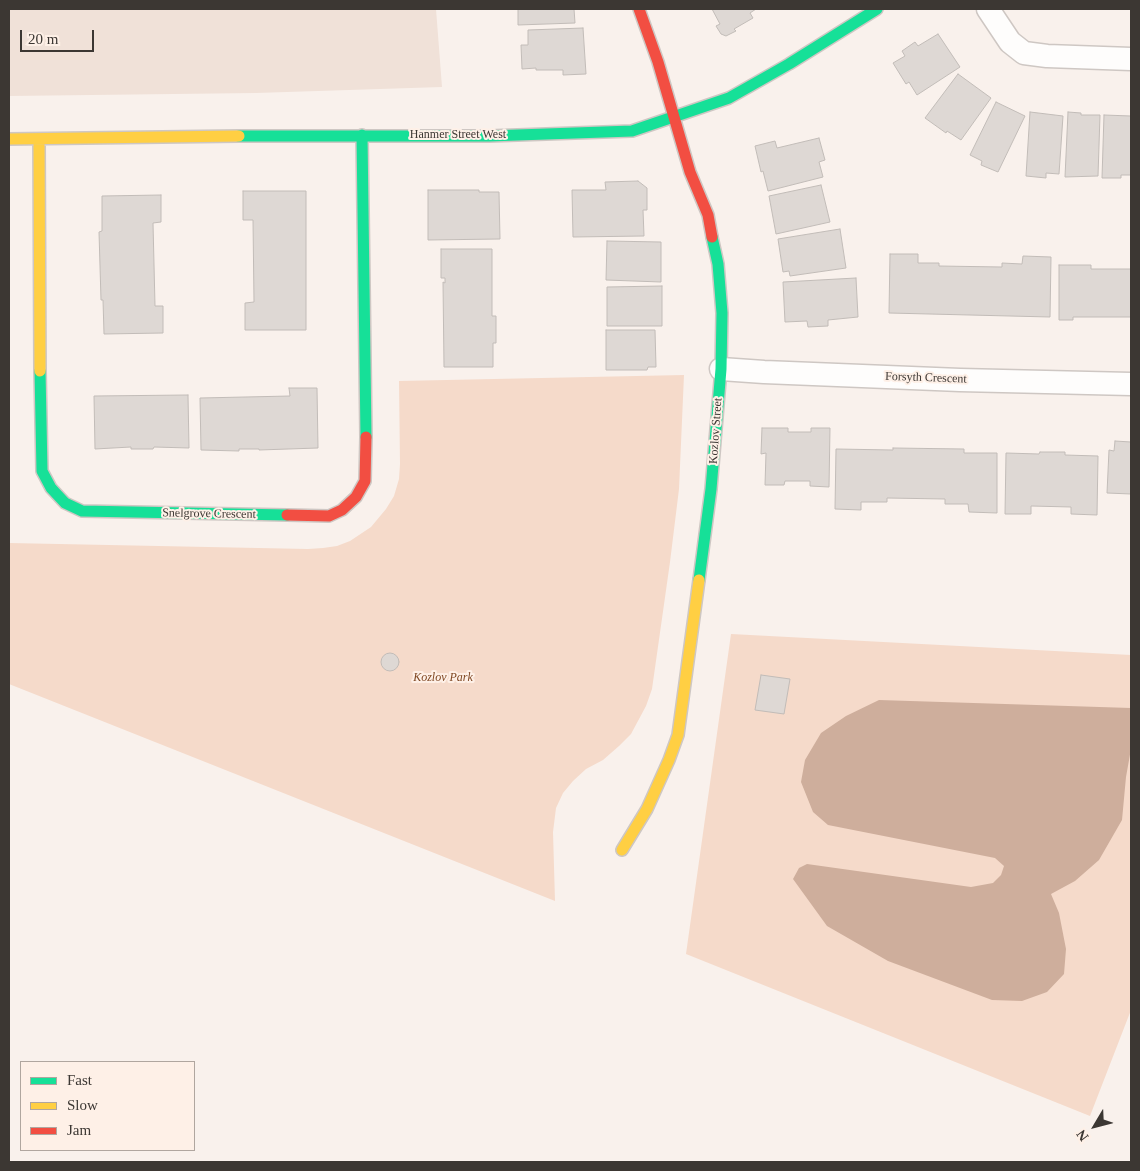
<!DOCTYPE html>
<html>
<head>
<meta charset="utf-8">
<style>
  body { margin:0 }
  #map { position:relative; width:1140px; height:1171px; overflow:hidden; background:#f9f1ec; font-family:"Times New Roman",serif }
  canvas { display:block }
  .frame { position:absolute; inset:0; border:10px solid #3c3733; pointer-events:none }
  .legend { position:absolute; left:20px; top:1061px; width:175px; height:90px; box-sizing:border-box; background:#fef0e7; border:1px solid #b0a69f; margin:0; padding:6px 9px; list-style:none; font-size:15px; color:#3c3733 }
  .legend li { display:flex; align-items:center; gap:10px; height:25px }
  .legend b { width:25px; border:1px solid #b0a69f }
  .north { position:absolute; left:1070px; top:1101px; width:50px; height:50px; -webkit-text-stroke:4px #fef0e7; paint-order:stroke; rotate:233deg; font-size:14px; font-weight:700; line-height:20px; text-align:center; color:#3c3733 }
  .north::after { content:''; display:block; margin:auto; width:18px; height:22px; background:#3c3733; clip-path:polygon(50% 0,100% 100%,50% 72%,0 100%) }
  .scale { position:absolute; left:20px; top:30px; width:74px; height:22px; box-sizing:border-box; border:2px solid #3c3733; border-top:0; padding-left:6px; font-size:15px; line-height:18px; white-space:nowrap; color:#3c3733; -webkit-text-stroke:4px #fef0e7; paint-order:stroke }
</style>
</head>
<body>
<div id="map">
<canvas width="1140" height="1171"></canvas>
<div class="frame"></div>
<ul class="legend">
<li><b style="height:6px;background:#16e098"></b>Fast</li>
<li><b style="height:6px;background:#ffcf43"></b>Slow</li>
<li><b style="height:6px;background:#f24e42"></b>Jam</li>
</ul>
<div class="north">N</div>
<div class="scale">20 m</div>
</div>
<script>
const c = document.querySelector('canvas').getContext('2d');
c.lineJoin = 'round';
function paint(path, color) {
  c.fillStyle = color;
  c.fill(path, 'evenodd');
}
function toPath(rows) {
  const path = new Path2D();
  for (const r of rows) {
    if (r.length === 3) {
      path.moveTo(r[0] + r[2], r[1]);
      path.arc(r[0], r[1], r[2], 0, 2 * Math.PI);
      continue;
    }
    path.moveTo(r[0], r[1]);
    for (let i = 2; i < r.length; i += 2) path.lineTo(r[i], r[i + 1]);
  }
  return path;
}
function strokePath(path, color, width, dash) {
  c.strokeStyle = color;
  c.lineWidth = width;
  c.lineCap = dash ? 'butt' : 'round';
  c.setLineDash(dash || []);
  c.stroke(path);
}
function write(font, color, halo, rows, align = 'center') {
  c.font = font + ' "Times New Roman",serif';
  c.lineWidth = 4;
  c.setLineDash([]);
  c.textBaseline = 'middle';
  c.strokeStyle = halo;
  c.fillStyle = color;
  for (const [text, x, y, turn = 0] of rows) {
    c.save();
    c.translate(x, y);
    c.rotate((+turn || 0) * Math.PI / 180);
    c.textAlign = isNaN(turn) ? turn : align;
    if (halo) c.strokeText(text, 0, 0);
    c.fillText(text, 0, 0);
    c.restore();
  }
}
paint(toPath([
  [9,9,436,9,442,87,256,93,9,96]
]), '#f0e1d8');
paint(toPath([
  [684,375,679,489,670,562,652,689,646,706,631,734,619,746,603,760,586,769,573,781,563,793,556,808,553,832,555,901,9,684,9,543,308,549,323,548,337,546,350,541,371,527,386,509,394,496,399,479,400,464,399,381],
  [731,634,1131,655,1131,1010,1090,1116,686,954]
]), '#f5daca');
paint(toPath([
  [879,700,1131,708,1131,749,1126,777,1122,820,1099,860,1075,881,1051,894,1059,913,1066,949,1064,974,1047,992,1022,1001,992,1000,888,961,827,926,793,879,799,868,807,864,971,887,993,883,1001,875,1004,866,995,858,828,825,813,812,801,782,805,760,821,733,846,716]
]), '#ceae9c');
const building = toPath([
  [518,9,574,9,575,23,518,25,518,9],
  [712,9,756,9,750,13,753,18,734,29,736,31,726,36,721,34,716,26,720,24,712,9],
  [583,28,586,74,563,75,563,70,536,70,536,68,522,69,521,45,528,45,528,30,583,28],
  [938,34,960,67,917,95,909,82,906,84,893,63,905,56,902,51,915,42,918,46,938,34],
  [958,74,991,98,961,140,947,131,946,133,925,118,958,74],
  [996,102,1025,116,998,172,981,165,982,161,970,155,996,102],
  [1030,112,1063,116,1059,174,1046,173,1046,178,1026,176,1030,112],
  [1068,112,1081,113,1081,115,1100,115,1098,176,1065,177,1068,112],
  [1104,115,1131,116,1131,175,1121,175,1121,178,1102,178,1104,115],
  [819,138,825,160,819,162,823,177,768,191,763,171,761,172,755,146,775,141,777,148,819,138],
  [638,181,647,188,647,210,643,210,644,236,573,237,572,190,606,190,605,182,638,181],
  [821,185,830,222,776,234,769,196,821,185],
  [428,190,479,190,479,192,499,192,500,239,428,240,428,190],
  [243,191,306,191,306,330,245,330,245,303,254,302,253,220,243,220,243,191],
  [161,195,161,222,153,223,155,306,163,306,163,333,104,334,103,300,101,300,99,232,102,231,102,196,161,195],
  [840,229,846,268,790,276,789,271,783,272,778,239,840,229],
  [607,241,661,242,661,282,606,280,607,241],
  [441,249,492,249,492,316,496,316,496,343,493,343,493,367,444,367,443,282,445,283,445,278,441,278,441,249],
  [890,254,918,254,918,263,939,263,939,266,1002,267,1002,263,1022,264,1023,256,1051,257,1050,317,889,313,890,254],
  [1059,265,1091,265,1091,269,1131,269,1131,317,1073,317,1073,320,1059,320,1059,265],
  [856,278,858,317,828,320,828,326,808,327,807,321,785,322,783,282,856,278],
  [662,286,662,326,607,326,607,287,662,286],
  [606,330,655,330,656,367,648,367,647,370,606,370,606,330],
  [289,388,317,388,318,448,259,450,259,449,239,449,239,451,201,450,200,398,290,396,289,388],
  [188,395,189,448,154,447,153,449,131,449,131,447,95,449,94,396,188,395],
  [762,428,788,428,788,432,811,432,811,428,830,428,829,487,810,486,810,481,785,481,784,485,765,485,766,453,761,454,762,428],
  [1115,441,1131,442,1131,494,1107,493,1109,450,1114,451,1115,441],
  [893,448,964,449,964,453,997,453,997,513,969,512,968,504,945,504,945,499,887,498,887,502,861,502,861,510,835,509,836,449,893,450,893,448],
  [1040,452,1065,452,1065,455,1098,456,1097,515,1071,514,1071,507,1031,506,1031,514,1005,514,1006,453,1039,454,1040,452],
  [390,662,9],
  [761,675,790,679,784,714,755,710,761,675]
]);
paint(building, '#ded8d4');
strokePath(building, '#c2bcb8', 1);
const street = toPath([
  [988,9,1010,42,1024,53,1047,56,1131,59],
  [721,369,764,372,960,380,1131,384]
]);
const fast = toPath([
  [362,135,366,437],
  [239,136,489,136,632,131,729,98,789,64,877,9],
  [40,371,42,471,51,488,65,503,82,511,287,515],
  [699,580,711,489,721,369,722,313,718,264,712,237]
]);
const slow = toPath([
  [9,139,239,136],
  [39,139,40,371],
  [622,850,647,809,669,760,678,735,699,580]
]);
const jam = toPath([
  [639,9,658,62,690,172,708,215,712,237],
  [287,515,329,516,342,510,356,497,365,481,366,437]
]);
strokePath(street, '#cec7c3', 25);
strokePath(fast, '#cec7c3', 14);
strokePath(slow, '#cec7c3', 14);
strokePath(jam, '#cec7c3', 14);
strokePath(street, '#fefdfc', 22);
strokePath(fast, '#16e098', 11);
strokePath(slow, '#ffcf43', 11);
strokePath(jam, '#f24e42', 11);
write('12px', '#3c3733', '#fef0e7', [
  ["Hanmer Street West",458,135],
  ["Forsyth Crescent",926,378,2],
  ["Kozlov Street",716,431,-86],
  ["Snelgrove Crescent",209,514,1]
]);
write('italic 12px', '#7f4722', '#fef0e7', [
  ["Kozlov Park",443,678]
]);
</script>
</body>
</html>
